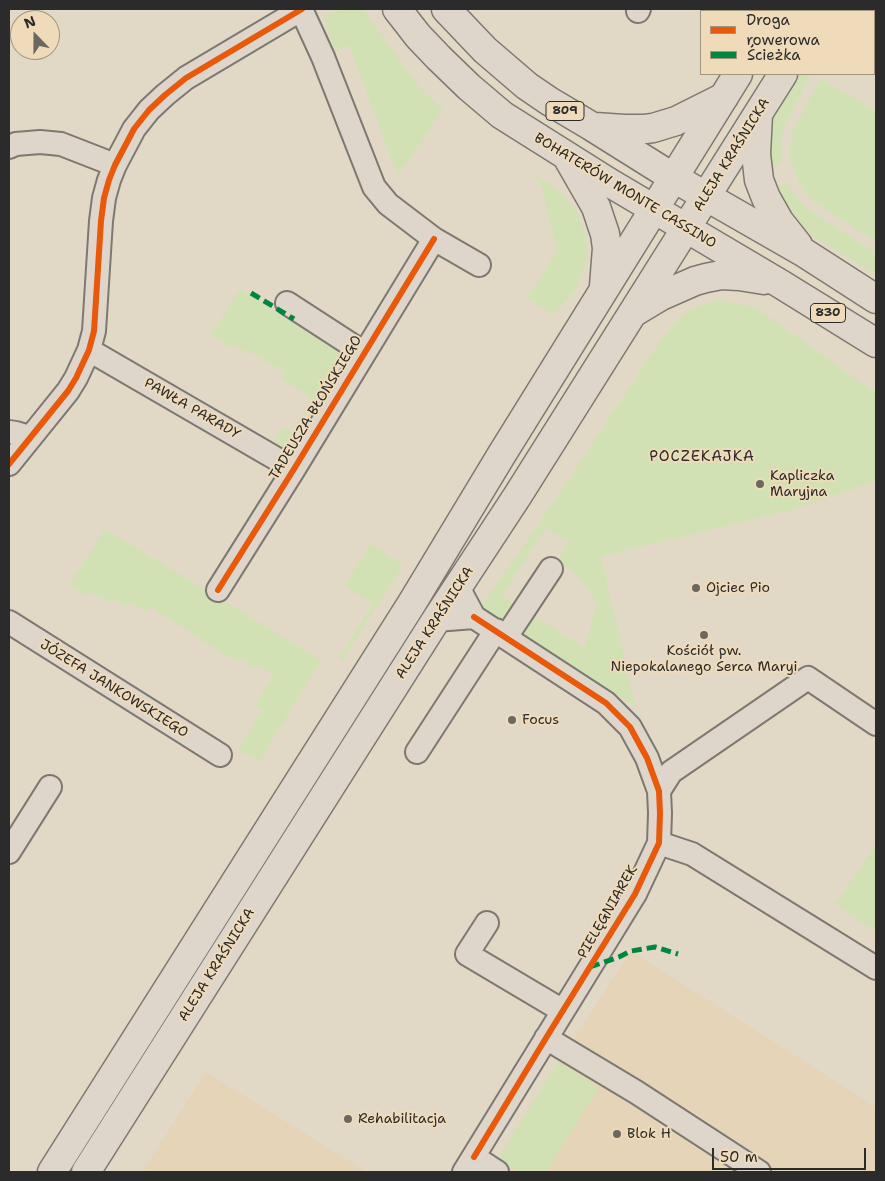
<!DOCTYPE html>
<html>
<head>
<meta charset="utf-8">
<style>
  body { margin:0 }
  #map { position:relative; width:885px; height:1181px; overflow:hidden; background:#e2d8c6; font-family:"Shantell Sans",sans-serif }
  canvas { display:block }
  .frame { position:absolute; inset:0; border:10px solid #2b2b2b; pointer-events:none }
  .legend { position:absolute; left:700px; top:10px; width:175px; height:65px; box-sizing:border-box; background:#efdbb9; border:1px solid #a19580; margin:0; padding:6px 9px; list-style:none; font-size:15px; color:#2b2b2b }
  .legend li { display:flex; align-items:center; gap:10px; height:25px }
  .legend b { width:25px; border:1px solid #a19580 }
  .north { position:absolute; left:10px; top:10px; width:50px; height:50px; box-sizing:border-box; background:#efdbb9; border:1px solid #a19580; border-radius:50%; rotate:338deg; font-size:14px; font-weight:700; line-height:20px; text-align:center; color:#2b2b2b }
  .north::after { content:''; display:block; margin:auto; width:18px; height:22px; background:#6b6861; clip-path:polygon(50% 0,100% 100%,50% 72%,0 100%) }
  .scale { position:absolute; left:712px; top:1148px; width:154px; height:22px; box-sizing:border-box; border:2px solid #2b2b2b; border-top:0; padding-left:6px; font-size:15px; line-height:18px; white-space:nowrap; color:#2b2b2b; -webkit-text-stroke:4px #efdbb9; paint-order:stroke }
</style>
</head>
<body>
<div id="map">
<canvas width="885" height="1181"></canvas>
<div class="frame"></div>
<ul class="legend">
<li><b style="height:6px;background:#e8590c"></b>Droga rowerowa</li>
<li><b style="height:6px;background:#00873e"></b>Ścieżka</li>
</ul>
<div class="north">N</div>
<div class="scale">50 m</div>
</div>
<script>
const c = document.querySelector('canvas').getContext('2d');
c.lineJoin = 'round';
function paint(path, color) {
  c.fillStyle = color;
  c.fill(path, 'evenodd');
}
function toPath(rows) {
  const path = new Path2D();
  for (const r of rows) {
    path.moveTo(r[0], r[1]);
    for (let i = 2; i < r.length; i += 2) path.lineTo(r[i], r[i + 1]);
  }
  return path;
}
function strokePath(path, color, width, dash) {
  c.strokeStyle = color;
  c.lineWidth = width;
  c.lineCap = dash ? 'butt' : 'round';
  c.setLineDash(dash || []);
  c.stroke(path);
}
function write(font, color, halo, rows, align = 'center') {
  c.font = font + ' "Shantell Sans",sans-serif';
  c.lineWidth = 4;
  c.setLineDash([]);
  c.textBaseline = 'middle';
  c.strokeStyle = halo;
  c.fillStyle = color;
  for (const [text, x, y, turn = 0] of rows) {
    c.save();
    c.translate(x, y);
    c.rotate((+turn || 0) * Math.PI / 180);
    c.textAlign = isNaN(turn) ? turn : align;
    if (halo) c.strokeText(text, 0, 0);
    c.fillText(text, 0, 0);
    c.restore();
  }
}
paint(toPath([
  [631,951,876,1107,876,1172,490,1172,532,1103],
  [206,1072,367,1172,142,1172]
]), '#e5d4b8');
paint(toPath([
  [340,9,363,9,420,88,443,109,398,176,349,45,333,52,325,17],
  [800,74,811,74,785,125,782,134,781,146,781,160,779,165,763,169,767,125,783,95],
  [821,79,876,111,876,241,814,202,807,195,800,184,792,166,790,154,792,133],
  [536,176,552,185,561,192,569,201,579,216,584,232,586,245,587,255,584,268,577,288,553,315,527,298,557,251,542,187,535,178],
  [788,183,796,197,803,205,810,211,876,253,876,275,794,224,769,188],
  [240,289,343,355,285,448,274,441,283,427,291,432,312,398,280,378,287,367,286,367,283,371,252,352,250,354,233,344,230,347,211,335],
  [719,300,755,307,876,393,876,481,788,511,601,556,635,706,528,640,525,632,525,624,528,620,538,618,585,648,597,602,575,573,558,561,569,542,546,528,502,596,516,605,506,617,496,621,487,613,482,605,564,487,649,357,667,332,682,315,700,305],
  [105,529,321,660,259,762,238,750,262,710,255,705,274,675,258,665,255,669,238,658,236,662,151,607,147,613,130,602,127,607,111,597,108,602,90,592,87,596,69,585],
  [371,544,403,565,342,661,338,658,373,604,344,586],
  [876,845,876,932,835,904],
  [558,1062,599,1088,546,1172,543,1172,537,1169,535,1172,519,1172,498,1159]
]), '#d1e1b3');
const minor = toPath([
  [301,9,323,57,374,187,388,204,434,239,479,265],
  [638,11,639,9],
  [9,147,16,144,40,142,61,144,115,165],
  [287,303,364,353],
  [89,350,294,469],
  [9,432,16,433,30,437],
  [9,464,68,391,76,378,89,350,94,331,101,221,104,198,109,180,115,165,134,129,149,110,165,95,186,78,302,9],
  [218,590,294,469,434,239],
  [436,620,474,617,458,587],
  [9,622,220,755],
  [506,637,551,569],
  [417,752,496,630],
  [659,791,671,772,808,678,876,724],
  [659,843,692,854,876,968],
  [9,852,50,787],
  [487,923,467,954,563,1011],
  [546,1038,636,1092,759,1172],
  [474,1157,497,1172],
  [464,1172,635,894,659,843,660,813,659,791,647,758,630,727,606,703,474,617]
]);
const major = toPath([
  [397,9,418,36,439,58,469,87,502,115,610,183,779,283,876,343],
  [446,9,485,50,527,86,549,101,591,126,674,178,803,252,876,299],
  [778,11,780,9],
  [822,11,824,9],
  [758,114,756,154,759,180,766,198,779,221,798,245],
  [595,127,624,129,645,129,653,128,676,121,724,97],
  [569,160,596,207,605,234,607,248,604,286],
  [636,311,661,296,695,281,706,278,721,275,739,276,764,280],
  [52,1172,412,603,502,454,738,74],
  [86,1172,436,620,518,495,783,74]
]);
strokePath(minor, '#7d7971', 26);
strokePath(major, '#7d7971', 31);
strokePath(minor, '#ded6ca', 22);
strokePath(major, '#ded6ca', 28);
strokePath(toPath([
  [251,293,294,319],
  [590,967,619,957,631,951,655,947,678,954]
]), '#00873e', 5, [10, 5]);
strokePath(toPath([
  [9,464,68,391,76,378,89,350,94,331,101,221,104,198,109,180,115,165,134,129,149,110,165,95,186,78,302,9],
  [218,590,294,469,434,239],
  [474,617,606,703,630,727,647,758,659,791,660,813,659,843,635,894,546,1038,474,1157]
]), '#e8590c', 6);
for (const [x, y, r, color] of [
  [760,484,5,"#6b6861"],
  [696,588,5,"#6b6861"],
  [704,635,5,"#6b6861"],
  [512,720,5,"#6b6861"],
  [348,1119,5,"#6b6861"],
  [617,1134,5,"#6b6861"]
]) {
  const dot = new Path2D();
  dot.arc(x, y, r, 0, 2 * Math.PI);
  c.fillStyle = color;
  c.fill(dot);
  strokePath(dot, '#efdbb9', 2);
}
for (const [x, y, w] of [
  [565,111,38],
  [828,313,35]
]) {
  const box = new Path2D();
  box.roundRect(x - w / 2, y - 9.5, w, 19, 4);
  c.fillStyle = '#efdbb9';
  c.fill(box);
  strokePath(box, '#2b2b2b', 1);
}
write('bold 12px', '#2b2b2b', null, [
  ["809",565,111],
  ["830",828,313]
]);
write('14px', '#2b2b2b', '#efdbb9', [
  ["ALEJA KRAŚNICKA",732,155,-58],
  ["BOHATERÓW MONTE CASSINO",625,191,31],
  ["TADEUSZA BŁOŃSKIEGO",316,408,-59],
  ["PAWŁA PARADY",192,409,30],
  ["ALEJA KRAŚNICKA",435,623,-57],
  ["JÓZEFA JANKOWSKIEGO",114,689,32],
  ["PIELĘGNIAREK",608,912,-60],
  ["ALEJA KRAŚNICKA",217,965,-58]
]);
write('14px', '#2b2b2b', '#efdbb9', [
  ["Kapliczka",770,476],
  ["Maryjna",770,492],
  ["Ojciec Pio",706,588],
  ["Kościół pw.",704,651,"center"],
  ["Niepokalanego Serca Maryi",704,667,"center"],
  ["Focus",522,720],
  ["Rehabilitacja",358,1119],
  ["Blok H",627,1134]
], 'left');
c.letterSpacing = '1px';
write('15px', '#2b2b2b', '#efdbb9', [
  ["POCZEKAJKA",702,457]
]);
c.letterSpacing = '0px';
</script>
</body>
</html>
